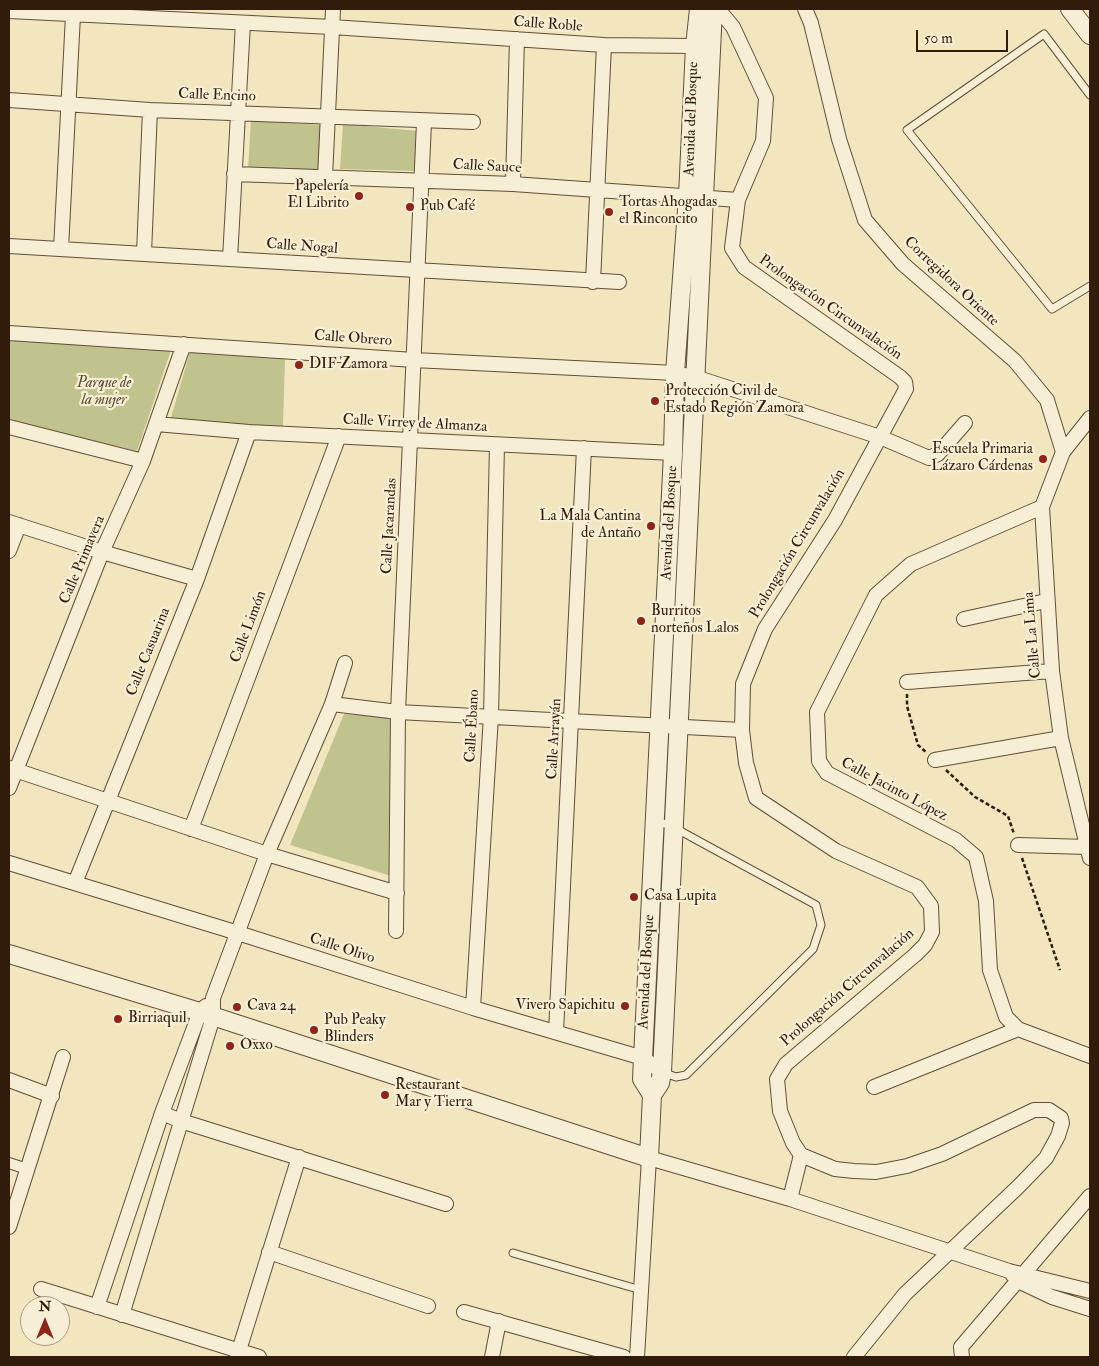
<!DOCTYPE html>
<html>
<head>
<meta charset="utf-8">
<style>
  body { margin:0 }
  #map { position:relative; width:1099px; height:1366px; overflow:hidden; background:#f2e6be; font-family:"IM FELL Double Pica",serif }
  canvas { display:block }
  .frame { position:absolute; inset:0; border:10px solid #311c0b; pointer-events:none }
  .north { position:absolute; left:20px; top:1296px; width:50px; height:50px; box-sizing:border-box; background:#f7efd5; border:1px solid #a89b84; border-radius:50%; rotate:0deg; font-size:14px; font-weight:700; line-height:20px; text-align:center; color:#311c0b }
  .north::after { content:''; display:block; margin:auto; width:18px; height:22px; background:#8f2418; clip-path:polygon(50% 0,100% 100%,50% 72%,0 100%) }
  .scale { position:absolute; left:916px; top:30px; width:92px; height:22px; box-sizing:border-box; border:2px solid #311c0b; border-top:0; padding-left:6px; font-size:15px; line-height:18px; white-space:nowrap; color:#311c0b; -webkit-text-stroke:4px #f7efd5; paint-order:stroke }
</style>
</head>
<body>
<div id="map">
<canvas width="1099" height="1366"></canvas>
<div class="frame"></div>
<div class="north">N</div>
<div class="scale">50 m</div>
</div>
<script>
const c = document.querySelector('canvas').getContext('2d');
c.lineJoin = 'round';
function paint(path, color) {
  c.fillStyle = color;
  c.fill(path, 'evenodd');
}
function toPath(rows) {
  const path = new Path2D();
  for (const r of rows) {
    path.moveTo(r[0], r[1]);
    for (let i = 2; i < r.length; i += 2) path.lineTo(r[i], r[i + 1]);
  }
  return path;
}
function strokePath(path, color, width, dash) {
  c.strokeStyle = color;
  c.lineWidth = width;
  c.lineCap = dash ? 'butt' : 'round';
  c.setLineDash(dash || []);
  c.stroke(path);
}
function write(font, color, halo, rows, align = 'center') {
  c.font = font + ' "IM FELL Double Pica",serif';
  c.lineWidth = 4.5;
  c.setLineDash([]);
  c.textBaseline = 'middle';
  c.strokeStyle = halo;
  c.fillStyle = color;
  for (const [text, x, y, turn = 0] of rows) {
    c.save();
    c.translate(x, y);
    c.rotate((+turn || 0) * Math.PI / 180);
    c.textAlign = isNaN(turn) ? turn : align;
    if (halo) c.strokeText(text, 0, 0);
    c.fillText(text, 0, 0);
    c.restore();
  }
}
paint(toPath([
  [251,120,321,125,318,172,248,169],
  [343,124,418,131,417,171,340,169],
  [9,338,172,347,137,451,9,420],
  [191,348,285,357,283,427,170,421],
  [344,714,397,716,391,876,290,845]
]), '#c0c38e');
const service = toPath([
  [1090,95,1044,34,907,130,1052,309,1090,286],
  [655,820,673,827,816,905,821,925,813,949,686,1075,676,1077,662,1072],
  [513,1253,641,1290]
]);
const pedestrian = toPath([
  [9,1163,27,1169]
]);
const minor = toPath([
  [718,9,733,27,766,98,763,141,738,200,732,248,744,267,900,377,905,382,906,389,835,520,765,629,743,684,742,730,746,763,756,798,836,851,917,887,931,906,932,932,925,945,915,955,786,1064,777,1079,780,1111,793,1143,801,1155,835,1169,854,1171,876,1172,907,1166,942,1154,1034,1110,1049,1110,1061,1118,1062,1123,1058,1136,1046,1158,1019,1186,905,1294,854,1357],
  [805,9,811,23,839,139,865,220,903,264,1015,361,1047,400,1063,452],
  [9,11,332,27,604,45,695,46],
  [9,100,150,110,473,122],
  [234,174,513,184,738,200],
  [325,177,333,9],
  [513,184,517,39],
  [9,246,619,282],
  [61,249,73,15],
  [144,253,150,110],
  [230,259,243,23],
  [593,282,604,45],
  [9,333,414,360,675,373,695,377,880,437,929,458,938,454,965,423],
  [1090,418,1063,452,1042,507,1052,671,1061,738,1090,858],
  [156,424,249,432,673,453],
  [9,427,143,461],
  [1042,507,911,564,876,595,817,712,819,761,827,773,956,840,976,857,986,901,990,970,1006,1017,1018,1029,1090,1056],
  [9,522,102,552,197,579],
  [9,551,19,525],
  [964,619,1046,601],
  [907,682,1052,671],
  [332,704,398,712,742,730],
  [935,760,1061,738],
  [9,768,267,854,397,893],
  [9,788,102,552,143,461,184,344],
  [191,829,339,436],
  [1018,845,1088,847],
  [9,863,238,933,473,1008,643,1058,662,1072],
  [75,883,197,579,249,432],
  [396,931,398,712,424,122],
  [473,1008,491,716,497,445],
  [556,1032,584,448],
  [9,1080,52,1096],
  [874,1087,1018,1029],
  [162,1113,181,1121,446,1204],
  [790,1199,801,1155],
  [9,1227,63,1057],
  [269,1252,428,1306],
  [1012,1274,1018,1281,1052,1297,1090,1309],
  [41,1289,259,1357],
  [97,1307,162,1113,200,1012,206,1006],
  [464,1312,624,1357],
  [122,1315,213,1017,213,998,267,854,332,704,345,663],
  [237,1357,299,1157],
  [492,1357,499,1321],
  [637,1357,649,1158,790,1199,1009,1271,1090,1291],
  [962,1357,961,1347,1090,1196]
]);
const tertiary = toPath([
  [1070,9,1090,35],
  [9,954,200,1012,649,1158,652,1095,660,1083,662,1072,713,9],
  [652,1095,642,1079,643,1058,673,453,675,373,688,196,695,46,699,9]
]);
strokePath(service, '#614e38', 9);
strokePath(pedestrian, '#614e38', 12);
strokePath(minor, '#614e38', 16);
strokePath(tertiary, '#614e38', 20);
strokePath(toPath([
  [907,694,907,706,918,745,927,753],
  [946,770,975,797,1008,816,1014,834],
  [1022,858,1060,970]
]), '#311c0b', 2.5, [4, 2.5]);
strokePath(service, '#f7efd5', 7);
strokePath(pedestrian, '#f7efd5', 10);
strokePath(minor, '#f7efd5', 14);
strokePath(tertiary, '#f7efd5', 18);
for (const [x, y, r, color] of [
  [359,196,5,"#8f2418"],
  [410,207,5,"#8f2418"],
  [609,212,5,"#8f2418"],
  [299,365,5,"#8f2418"],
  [655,401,5,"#8f2418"],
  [1043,459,5,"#8f2418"],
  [651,526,5,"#8f2418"],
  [641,621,5,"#8f2418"],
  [634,897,5,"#8f2418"],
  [625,1006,5,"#8f2418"],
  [237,1007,5,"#8f2418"],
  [118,1019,5,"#8f2418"],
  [314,1030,5,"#8f2418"],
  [230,1046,5,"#8f2418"],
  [385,1095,5,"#8f2418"]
]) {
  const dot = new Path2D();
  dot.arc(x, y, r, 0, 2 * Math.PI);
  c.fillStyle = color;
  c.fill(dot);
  strokePath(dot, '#f7efd5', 2);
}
write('15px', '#311c0b', '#f7efd5', [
  ["Calle Roble",548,25,4],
  ["Calle Encino",217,96,2],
  ["Avenida del Bosque",692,119,-88],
  ["Calle Sauce",487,167,3],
  ["Calle Nogal",302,247,4],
  ["Corregidora Oriente",951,282,43],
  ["Prolongacíon Circunvalación",830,308,35],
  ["Calle Obrero",353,339,4],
  ["Calle Virrey de Almanza",415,424,3],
  ["Avenida del Bosque",670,523,-87],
  ["Calle Jacarandas",390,526,-87],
  ["Prolongación Circunvalación",798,544,-59],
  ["Calle Primavera",83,560,-67],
  ["Calle Limón",249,627,-69],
  ["Calle La Lima",1033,635,-95],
  ["Calle Casuarina",149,652,-68],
  ["Calle Ébano",473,726,-87],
  ["Calle Arrayán",555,739,-87],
  ["Calle Jacinto López",894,790,28],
  ["Calle Olivo",342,949,18],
  ["Avenida del Bosque",647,972,-87],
  ["Prolongación Circunvalación",848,988,-41]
]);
write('15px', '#311c0b', '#f7efd5', [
  ["Papelería",349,187,"right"],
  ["El Librito",349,204,"right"],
  ["Tortas Ahogadas",619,203],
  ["el Rinconcito",619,220],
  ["Pub Café",420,207],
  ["DIF Zamora",309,365],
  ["Protección Civil de",665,392],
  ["Estado Región Zamora",665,409],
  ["Escuela Primaria",1033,450,"right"],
  ["Lázaro Cárdenas",1033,467,"right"],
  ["La Mala Cantina",641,517,"right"],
  ["de Antaño",641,534,"right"],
  ["Burritos",651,612],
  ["norteños Lalos",651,629],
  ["Casa Lupita",644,897],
  ["Vivero Sapichitu",615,1006,"right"],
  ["Cava 24",247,1007],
  ["Birriaquil",128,1019],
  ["Pub Peaky",324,1021],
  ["Blinders",324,1038],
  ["Oxxo",240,1046],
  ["Restaurant",395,1086],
  ["Mar y Tierra",395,1103]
], 'left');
write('italic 15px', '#5c4e32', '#f7efd5', [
  ["Parque de",104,384],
  ["la mujer",104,401]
]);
</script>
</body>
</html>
